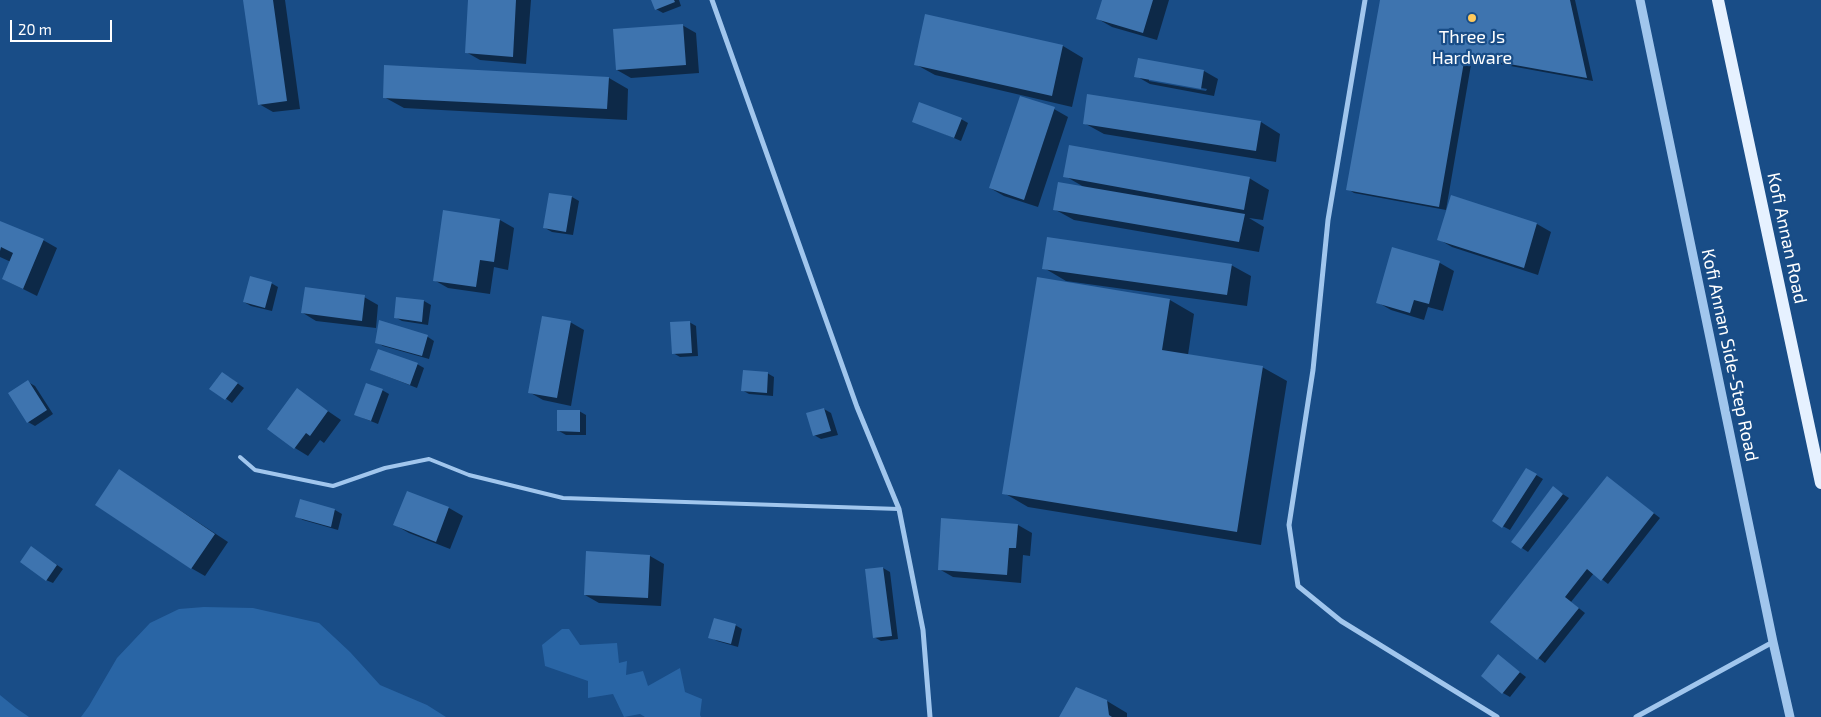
<!DOCTYPE html>
<html>
<head>
<meta charset="utf-8">
<style>
  body { margin:0 }
  #map { position:relative; width:1821px; height:717px; overflow:hidden; background:#194d87; font-family:"Exo 2",sans-serif }
  canvas { display:block }
  .scale { position:absolute; left:10px; top:20px; width:102px; height:22px; box-sizing:border-box; border:2px solid #fff; border-top:0; padding-left:6px; font-size:15px; line-height:18px; white-space:nowrap; color:#fff; -webkit-text-stroke:4px #194d87; paint-order:stroke }
</style>
</head>
<body>
<div id="map">
<canvas width="1821" height="717"></canvas>
<div class="scale">20 m</div>
</div>
<script>
const c = document.querySelector('canvas').getContext('2d');
c.lineJoin = 'round';
function paint(path, color) {
  c.fillStyle = color;
  c.fill(path, 'evenodd');
}
function toPath(rows) {
  const path = new Path2D();
  for (const r of rows) {
    path.moveTo(r[0], r[1]);
    for (let i = 2; i < r.length; i += 2) path.lineTo(r[i], r[i + 1]);
  }
  return path;
}
function strokePath(path, color, width, dash) {
  c.strokeStyle = color;
  c.lineWidth = width;
  c.lineCap = dash ? 'butt' : 'round';
  c.setLineDash(dash || []);
  c.stroke(path);
}
function write(font, color, halo, rows, align = 'center') {
  c.font = font + ' "Exo 2",sans-serif';
  c.lineWidth = 4.5;
  c.setLineDash([]);
  c.textBaseline = 'middle';
  c.strokeStyle = halo;
  c.fillStyle = color;
  for (const [text, x, y, turn = 0] of rows) {
    c.save();
    c.translate(x, y);
    c.rotate((+turn || 0) * Math.PI / 180);
    c.textAlign = isNaN(turn) ? turn : align;
    if (halo) c.strokeText(text, 0, 0);
    c.fillText(text, 0, 0);
    c.restore();
  }
}
paint(toPath([
  [204,607,253,608,319,623,350,652,380,685,427,705,446,717,81,717,89,706,117,658,150,623,179,609],
  [562,629,569,629,580,645,617,643,619,663,627,661,626,675,643,671,648,686,680,668,685,692,702,699,700,715,701,717,645,717,640,714,624,717,613,694,588,698,588,681,545,666,542,645],
  [0,695,16,708,29,717,0,717]
]), '#2965a5');
paint(toPath([
  [244,0,285,0,300,109,273,112,259,104],
  [469,0,531,0,526,64,480,60,466,52],
  [652,0,679,0,681,6,663,13,656,9],
  [1103,0,1169,0,1157,40,1112,27,1098,19],
  [1381,0,1575,0,1593,81,1472,59,1446,210,1354,193,1348,189],
  [926,16,1063,46,1083,58,1072,107,935,75,915,64],
  [682,25,696,33,699,73,631,78,617,70],
  [1139,59,1204,71,1218,79,1214,96,1150,84,1136,76],
  [1149,78,1207,89,1206,91,1149,81],
  [609,78,628,89,627,120,404,108,384,97],
  [1054,109,1068,117,1038,207,1004,196,990,188],
  [961,119,968,123,961,141,914,121],
  [1261,122,1280,134,1276,162,1104,134,1084,123],
  [1065,176,1249,178,1269,190,1263,220,1249,218,1264,227,1259,252,1074,220,1054,209,1084,187],
  [550,194,572,197,579,201,573,235,552,232,545,228],
  [1452,196,1537,224,1551,232,1538,275,1452,247,1438,239],
  [500,220,514,228,508,270,494,267,490,294,448,288,434,280],
  [0,222,43,240,57,248,37,296,3,279,11,262,0,257],
  [1393,249,1440,263,1454,271,1443,311,1428,307,1424,320,1391,310,1377,302],
  [1231,265,1251,276,1247,306,1066,281,1044,268],
  [1038,278,1170,300,1194,314,1188,355,1262,367,1287,381,1261,545,1028,507,1004,493],
  [271,283,278,287,272,311,251,306,244,302],
  [364,297,378,305,376,328,316,321,303,313],
  [398,298,424,301,431,305,428,325,402,321,395,317],
  [380,321,428,337,434,341,429,359,383,346,376,342],
  [570,322,584,330,571,406,543,400,529,392],
  [689,322,696,326,698,356,680,357,673,353],
  [417,364,424,368,417,388,371,370],
  [767,373,774,377,773,396,749,394,742,390],
  [229,377,244,388,232,403,211,388],
  [28,382,35,386,53,414,35,426,28,422],
  [297,390,341,420,324,443,320,440,308,456,295,448],
  [382,390,389,394,378,424,363,418],
  [824,409,831,413,838,435,821,439,814,435],
  [579,411,586,415,586,435,566,435,559,431],
  [1526,469,1543,479,1510,530,1493,521],
  [119,470,228,542,205,576,191,568],
  [1607,477,1660,518,1608,584,1594,573,1571,602,1585,613,1545,663,1492,622],
  [1553,488,1569,498,1528,552,1522,548],
  [407,492,449,508,463,516,450,549,409,533,395,525],
  [301,501,335,510,342,514,338,530,303,520,296,516],
  [1018,525,1032,533,1030,556,1023,555,1021,583,953,577,939,569],
  [38,552,63,569,53,583,46,580],
  [650,556,664,564,661,606,599,603,585,595],
  [883,568,890,572,898,639,881,641,874,637],
  [735,625,742,629,738,647,717,641,710,637],
  [1499,656,1526,677,1510,697,1503,693],
  [1107,701,1127,713,1127,717,1061,717]
]), '#0007');
paint(toPath([
  [243,0,273,0,287,101,258,105],
  [468,0,516,0,513,57,465,53],
  [651,0,674,0,675,2,655,10],
  [1102,0,1153,0,1143,33,1096,19],
  [1380,0,1570,0,1587,78,1465,56,1439,207,1346,190],
  [925,14,1063,45,1052,96,914,65],
  [683,24,686,65,616,70,613,29],
  [1138,58,1204,70,1201,89,1134,77],
  [384,65,609,77,607,109,383,98],
  [1087,94,1261,121,1256,151,1083,124],
  [1020,96,1055,107,1024,200,989,188],
  [919,102,962,118,954,138,912,122],
  [1069,145,1250,177,1244,210,1063,177],
  [1058,182,1245,214,1239,242,1053,210],
  [549,193,572,196,566,232,543,228],
  [1451,195,1537,223,1524,268,1437,240],
  [443,210,500,219,494,262,480,260,476,287,433,281],
  [0,221,44,239,23,289,2,279,13,253,1,247,0,251],
  [1047,237,1232,264,1227,295,1042,269],
  [1392,247,1440,261,1429,304,1414,300,1410,313,1376,303],
  [250,276,272,282,265,308,243,302],
  [1037,277,1170,299,1162,350,1263,366,1237,532,1002,494],
  [305,287,365,295,362,321,301,313],
  [396,297,424,300,422,322,394,318],
  [542,316,571,321,557,398,528,393],
  [379,320,428,335,422,356,375,343],
  [690,321,692,353,672,354,670,322],
  [378,349,418,363,410,385,370,370],
  [743,370,768,372,767,393,741,391],
  [222,372,238,383,225,400,209,389],
  [28,380,47,410,27,423,8,393],
  [366,383,383,389,371,421,354,415],
  [297,388,328,411,310,436,306,433,294,449,267,429],
  [824,408,831,431,813,436,806,413],
  [557,410,580,410,580,432,557,431],
  [1526,468,1537,474,1502,528,1492,521],
  [119,469,215,534,191,569,95,505],
  [1607,476,1654,513,1601,581,1587,569,1565,597,1579,608,1537,660,1490,622],
  [1553,486,1563,494,1521,549,1511,542],
  [407,491,449,507,436,542,393,525],
  [300,499,335,509,331,527,295,517],
  [941,518,1018,524,1016,548,1009,548,1007,575,938,570],
  [31,546,57,565,46,581,20,562],
  [586,551,650,555,648,598,584,595],
  [883,567,892,636,873,638,865,569],
  [714,618,736,624,731,644,708,638],
  [1498,654,1520,672,1502,694,1481,676],
  [1076,687,1107,700,1109,715,1112,717,1059,717]
]), '#3e74af');
strokePath(toPath([
  [240,457,255,470,333,486,385,468,429,459,469,475,563,498,899,509]
]), '#a1c6ed', 4);
strokePath(toPath([
  [712,0,857,407,899,509,923,630,930,717],
  [1365,0,1328,220,1313,370,1289,525,1298,586,1341,621,1497,717],
  [1636,717,1773,642]
]), '#a1c6ed', 5);
strokePath(toPath([
  [1640,0,1773,642,1790,717]
]), '#a1c6ed', 9);
strokePath(toPath([
  [1718,0,1821,483]
]), '#e6f1ff', 12);
for (const [x, y, r, color] of [
  [1472,18,5,"#ffca5c"]
]) {
  const dot = new Path2D();
  dot.arc(x, y, r, 0, 2 * Math.PI);
  c.fillStyle = color;
  c.fill(dot);
  strokePath(dot, '#194d87', 2);
}
write('18px', '#fff', '#194d87', [
  ["Three Js",1472,37],
  ["Hardware",1472,58]
]);
write('18px', '#fff', '#194d87', [
  ["Kofi Annan Road",1787,238,78],
  ["Kofi Annan Side-Step Road",1730,355,78]
]);
</script>
</body>
</html>
